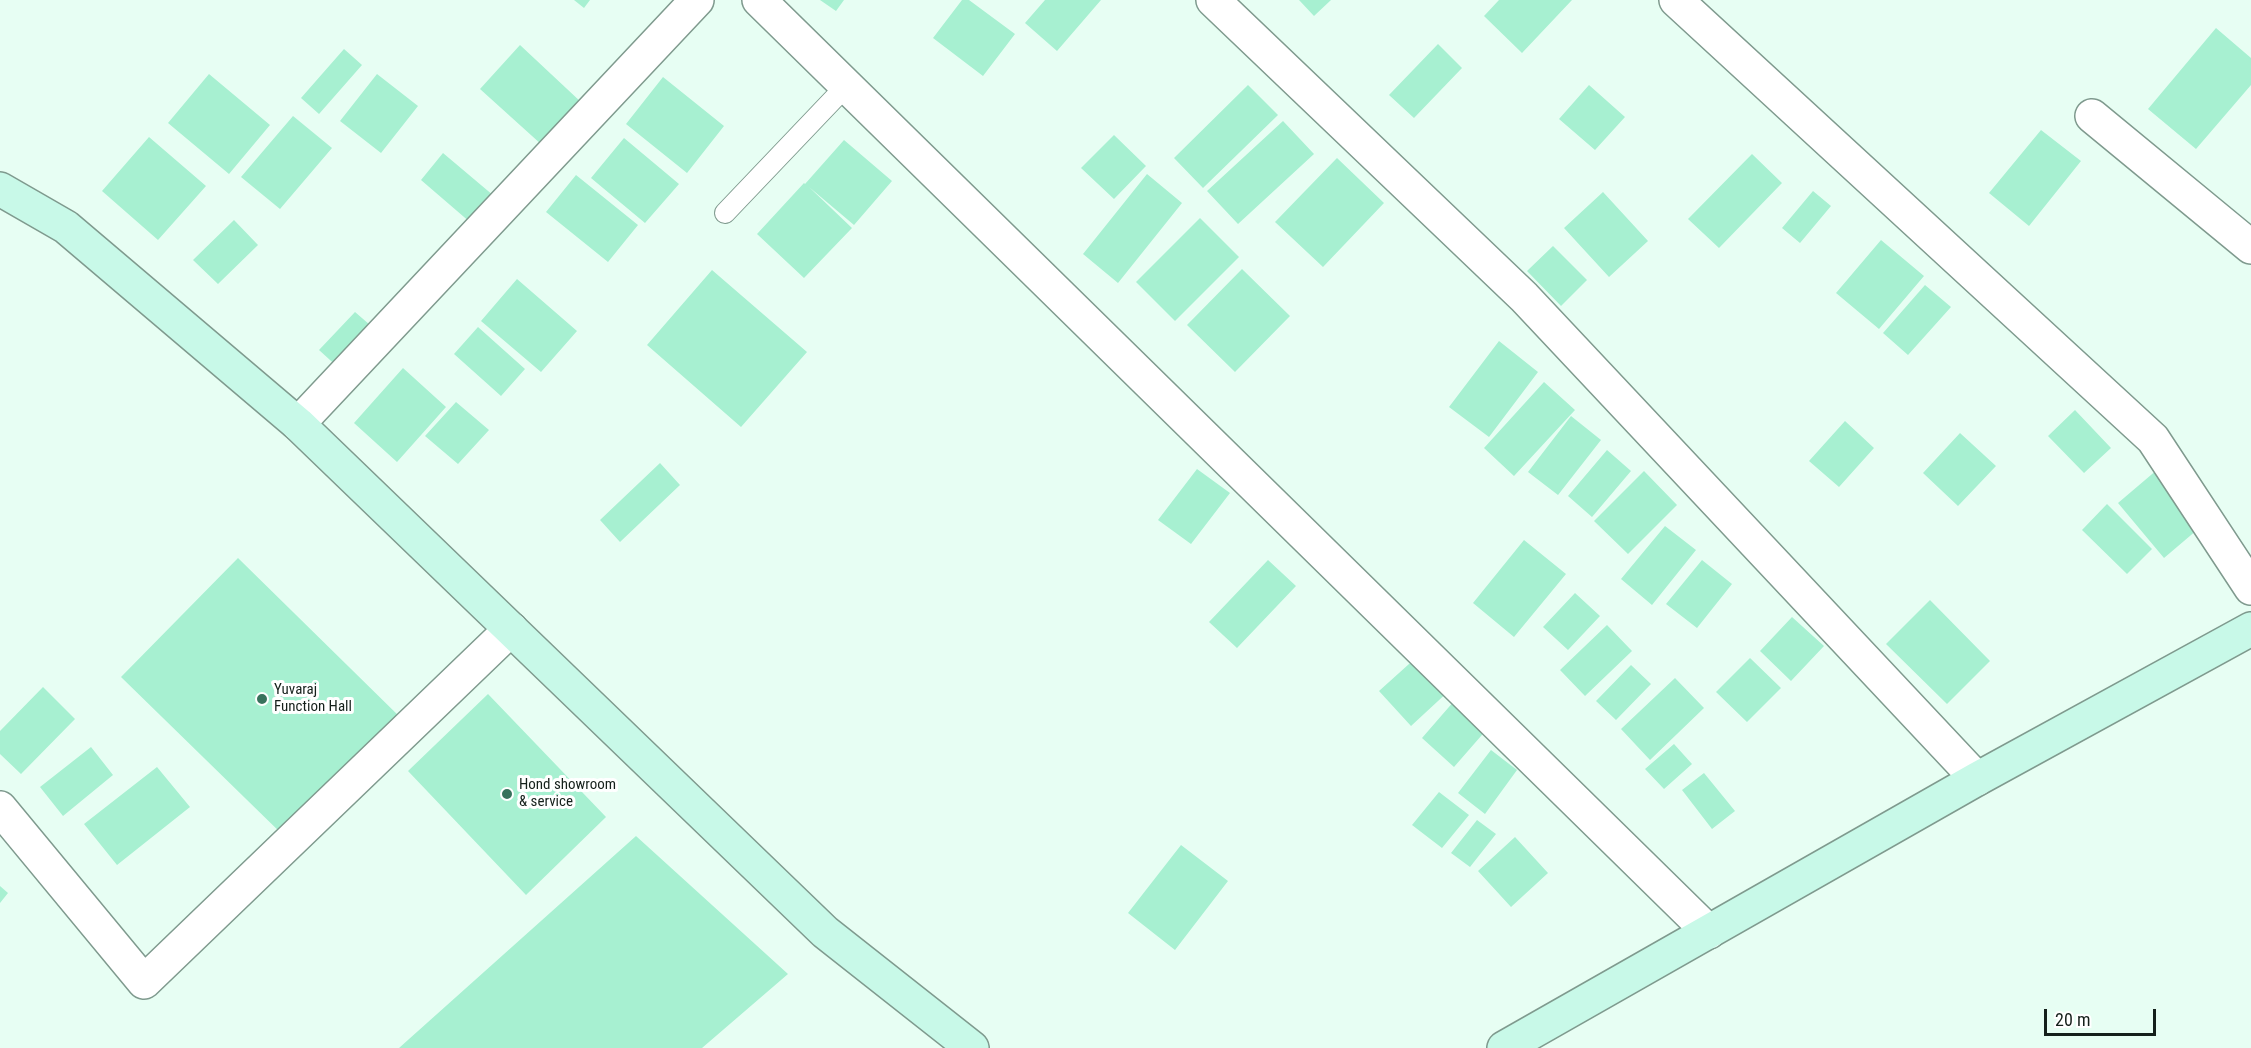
<!DOCTYPE html>
<html>
<head>
<meta charset="utf-8">
<style>
  body { margin:0 }
  #map { position:relative; width:2251px; height:1048px; overflow:hidden; background:#e7fef3; font-family:"Roboto Condensed",sans-serif }
  canvas { display:block }
  .scale { position:absolute; left:2044px; top:1009px; width:112px; height:27px; box-sizing:border-box; border:3px solid #15201b; border-top:0; padding-left:8px; font-size:18px; line-height:21px; white-space:nowrap; color:#15201b; -webkit-text-stroke:4px #fff; paint-order:stroke }
</style>
</head>
<body>
<div id="map">
<canvas width="2251" height="1048"></canvas>
<div class="scale">20 m</div>
</div>
<script>
const c = document.querySelector('canvas').getContext('2d');
c.lineJoin = 'round';
function paint(path, color) {
  c.fillStyle = color;
  c.fill(path, 'evenodd');
}
function toPath(rows) {
  const path = new Path2D();
  for (const r of rows) {
    path.moveTo(r[0], r[1]);
    for (let i = 2; i < r.length; i += 2) path.lineTo(r[i], r[i + 1]);
  }
  return path;
}
function strokePath(path, color, width, dash) {
  c.strokeStyle = color;
  c.lineWidth = width;
  c.lineCap = dash ? 'butt' : 'round';
  c.setLineDash(dash || []);
  c.stroke(path);
}
function write(font, color, halo, rows, align = 'center') {
  c.font = font + ' "Roboto Condensed",sans-serif';
  c.lineWidth = 6;
  c.setLineDash([]);
  c.textBaseline = 'middle';
  c.strokeStyle = halo;
  c.fillStyle = color;
  for (const [text, x, y, turn = 0] of rows) {
    c.save();
    c.translate(x, y);
    c.rotate((+turn || 0) * Math.PI / 180);
    c.textAlign = isNaN(turn) ? turn : align;
    if (halo) c.strokeText(text, 0, 0);
    c.fillText(text, 0, 0);
    c.restore();
  }
}
paint(toPath([
  [574,0,590,0,584,8],
  [820,0,844,0,836,11],
  [962,0,969,0,1015,34,983,76,933,38],
  [1045,0,1101,0,1057,51,1025,23],
  [1299,0,1331,0,1314,16],
  [1499,0,1572,0,1522,53,1484,16],
  [2216,28,2251,58,2251,85,2196,149,2148,109],
  [1438,44,1462,68,1414,118,1389,95],
  [520,45,582,103,542,145,480,89],
  [344,49,362,65,319,114,301,98],
  [209,74,270,125,229,174,168,123],
  [377,74,418,106,381,153,340,121],
  [663,77,724,126,687,173,626,124],
  [1248,85,1278,115,1203,188,1174,158],
  [1589,85,1625,117,1595,150,1559,119],
  [293,116,332,148,280,209,241,177],
  [1283,121,1314,154,1238,224,1207,191],
  [2041,130,2081,161,2029,226,1989,193],
  [1114,135,1146,166,1114,199,1081,168],
  [149,137,206,186,158,240,102,191],
  [624,138,679,184,645,223,591,178],
  [844,140,892,181,854,225,809,187,852,228,804,278,757,234,804,183,805,184],
  [443,153,494,196,471,223,421,180],
  [1752,154,1782,183,1719,248,1688,219],
  [1337,158,1384,203,1323,267,1275,222],
  [1147,174,1182,203,1118,283,1083,254],
  [576,175,638,225,608,262,546,212],
  [1813,191,1831,206,1800,243,1782,228],
  [1603,192,1648,241,1609,277,1564,228],
  [1200,218,1239,257,1175,321,1136,282],
  [234,220,258,245,218,284,193,260],
  [1881,240,1924,276,1879,329,1836,293],
  [1553,246,1587,280,1561,306,1527,271],
  [1242,269,1290,316,1235,372,1187,325],
  [712,270,807,352,741,427,647,345],
  [517,279,577,331,541,372,481,321],
  [1925,285,1951,307,1908,355,1883,333],
  [355,312,377,331,341,370,319,350],
  [478,327,525,369,501,396,454,354],
  [1499,341,1538,372,1489,437,1449,407],
  [403,368,446,407,397,462,354,423],
  [1544,382,1575,410,1514,476,1484,448],
  [456,402,489,430,458,464,425,436],
  [2075,410,2111,448,2084,473,2048,436],
  [1571,416,1601,440,1558,495,1528,472],
  [1845,421,1874,448,1839,487,1809,461],
  [1960,433,1996,466,1958,506,1923,473],
  [1607,450,1631,471,1592,517,1568,496],
  [660,463,680,485,620,542,600,520],
  [1197,469,1230,493,1191,544,1158,520],
  [2158,469,2204,524,2164,558,2118,503],
  [1644,471,1677,505,1628,554,1594,521],
  [2107,504,2152,549,2127,574,2082,530],
  [1665,526,1696,550,1652,605,1621,579],
  [1524,540,1566,574,1514,637,1473,603],
  [238,558,404,721,287,839,121,677],
  [1268,560,1296,586,1237,648,1209,622],
  [1702,560,1732,584,1697,628,1666,604],
  [1575,593,1600,616,1568,650,1543,627],
  [1930,600,1990,661,1947,704,1886,644],
  [1792,617,1824,646,1791,681,1760,651],
  [1607,625,1632,651,1585,696,1560,670],
  [1419,655,1451,689,1411,726,1379,691],
  [1750,658,1781,688,1747,722,1716,692],
  [1631,665,1651,684,1616,720,1596,701],
  [1675,678,1704,708,1650,760,1621,729],
  [43,687,75,719,21,774,0,754,0,731],
  [488,694,606,817,526,895,408,771],
  [1455,700,1488,728,1454,767,1422,738],
  [1674,744,1692,764,1664,789,1645,769],
  [91,747,113,775,63,816,40,787],
  [1491,750,1517,770,1485,814,1458,793],
  [157,767,190,807,117,865,84,824],
  [1704,773,1735,811,1712,829,1682,790],
  [1439,792,1469,815,1442,848,1412,825],
  [1477,820,1496,834,1470,867,1451,853],
  [636,836,788,974,702,1048,399,1048],
  [1515,837,1548,873,1511,907,1478,871],
  [1181,845,1228,881,1175,950,1128,913],
  [0,886,8,893,0,903]
]), '#a7f0d1');
const service = toPath([
  [725,213,846,86]
]);
const minor = toPath([
  [759,0,1709,932],
  [1213,0,1524,297,1977,779],
  [1676,0,2153,439,2251,588],
  [2092,116,2251,247],
  [298,424,697,0],
  [0,808,144,982,511,629]
]);
const secondary = toPath([
  [0,189,66,227,298,424,825,932,972,1048],
  [1504,1048,1977,779,2251,629]
]);
strokePath(service, '#7f9a8e', 22);
strokePath(minor, '#7f9a8e', 36);
strokePath(secondary, '#7f9a8e', 36);
strokePath(service, '#fff', 20);
strokePath(minor, '#fff', 33);
strokePath(secondary, '#c8f9e8', 33);
for (const [x, y, r, color] of [
  [262,699,6,"#38725c"],
  [507,794,6,"#38725c"]
]) {
  const dot = new Path2D();
  dot.arc(x, y, r, 0, 2 * Math.PI);
  c.fillStyle = color;
  c.fill(dot);
  strokePath(dot, '#fff', 2);
}
write('15px', '#15201b', '#fff', [
  ["Yuvaraj",274,690],
  ["Function Hall",274,707],
  ["Hond showroom",519,785],
  ["& service",519,802]
], 'left');
</script>
</body>
</html>
